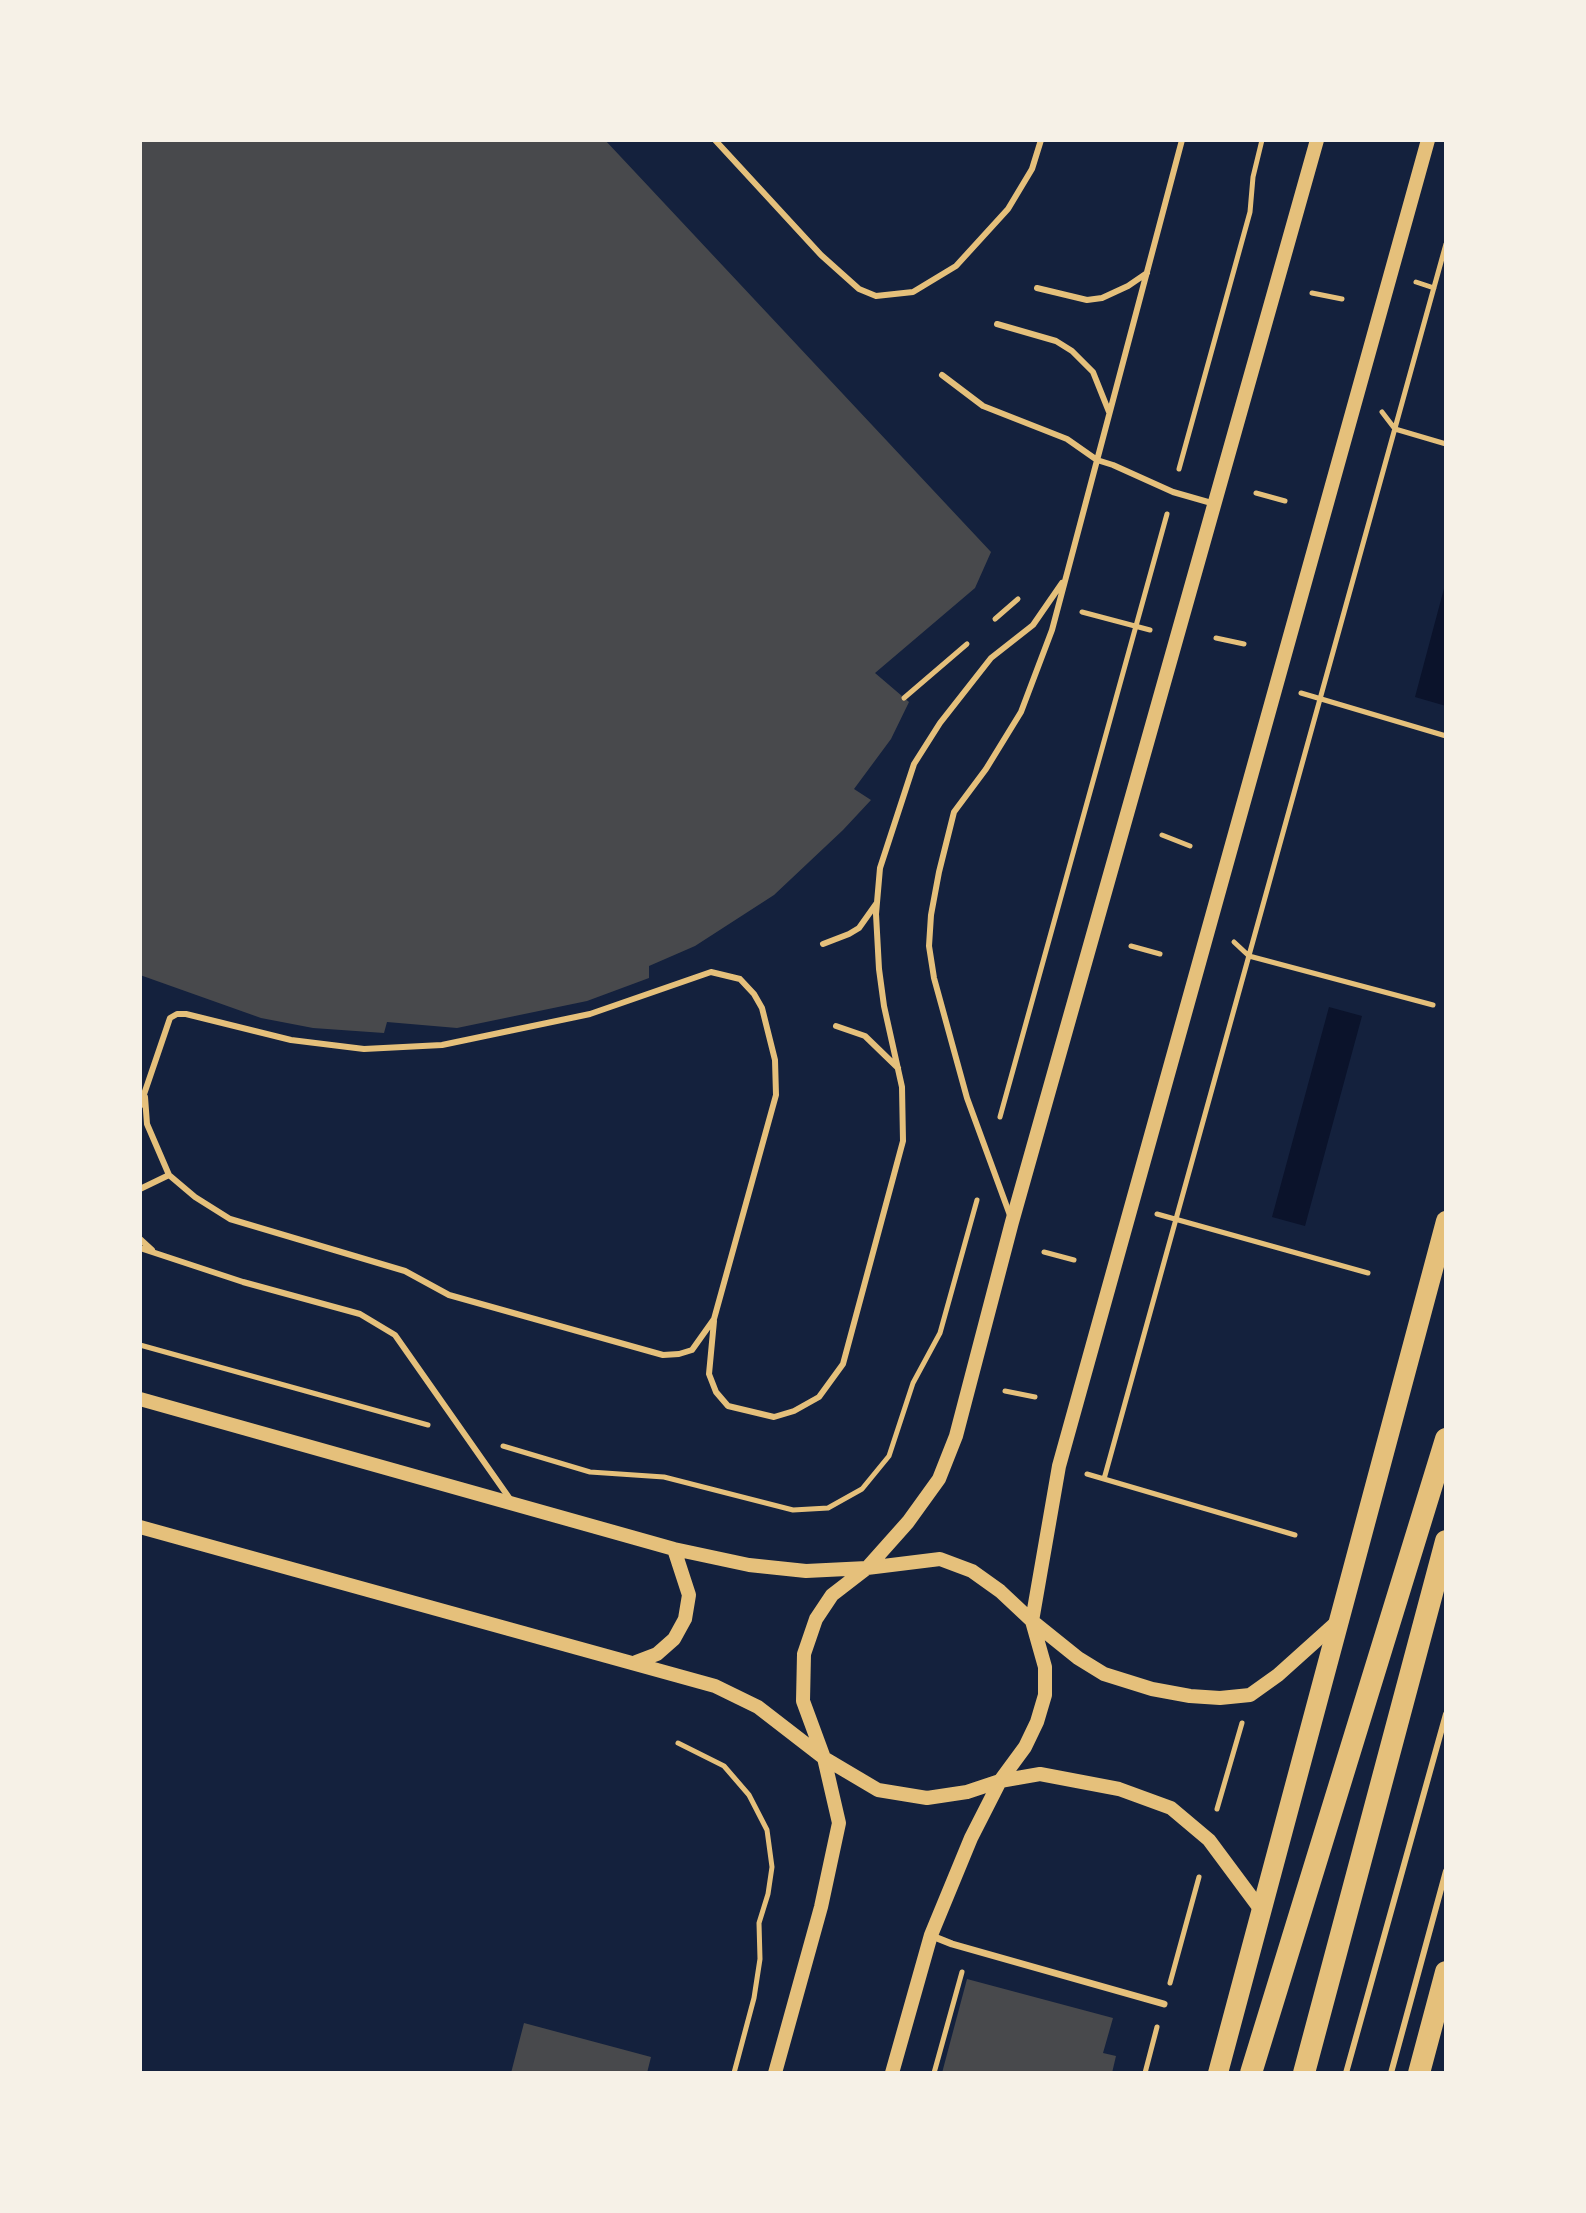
<!DOCTYPE html>
<html>
<head>
<meta charset="utf-8">
<style>
  body { margin:0 }
  #map { position:relative; width:1586px; height:2213px; overflow:hidden; background:#14213d; font-family:Karla,sans-serif }
  canvas { display:block }
  .frame { position:absolute; inset:0; border:142px solid #f6f1e7; pointer-events:none }
</style>
</head>
<body>
<div id="map">
<canvas width="1586" height="2213"></canvas>
<div class="frame"></div>
</div>
<script>
const c = document.querySelector('canvas').getContext('2d');
c.lineJoin = 'round';
function paint(path, color) {
  c.fillStyle = color;
  c.fill(path, 'evenodd');
}
function toPath(rows) {
  const path = new Path2D();
  for (const r of rows) {
    path.moveTo(r[0], r[1]);
    for (let i = 2; i < r.length; i += 2) path.lineTo(r[i], r[i + 1]);
  }
  return path;
}
function strokePath(path, color, width, dash) {
  c.strokeStyle = color;
  c.lineWidth = width;
  c.lineCap = dash ? 'butt' : 'round';
  c.setLineDash(dash || []);
  c.stroke(path);
}
paint(toPath([
  [1446,581,1446,706,1415,697],
  [1329,1007,1362,1016,1305,1226,1272,1217]
]), '#0b132b');
paint(toPath([
  [140,140,605,140,991,552,975,588,875,673,909,702,891,739,854,789,871,800,843,830,774,895,695,946,649,966,649,978,587,1001,457,1028,387,1022,384,1033,313,1028,261,1018,140,975],
  [967,1979,1113,2018,1103,2053,1116,2056,1112,2073,942,2073],
  [524,2023,651,2057,647,2073,511,2073]
]), '#48494c');
strokePath(toPath([
  [1416,282,1434,288],
  [1312,293,1342,299],
  [1382,412,1395,429,1446,444],
  [1179,469,1250,212,1253,177,1262,140],
  [1256,493,1285,501],
  [1082,612,1150,630],
  [995,619,1018,599],
  [1216,638,1244,644],
  [1301,693,1446,736],
  [904,698,967,644],
  [1162,835,1190,846],
  [1234,942,1249,956,1433,1005],
  [1131,946,1160,954],
  [1000,1117,1167,514],
  [1157,1214,1368,1273],
  [1044,1252,1074,1260],
  [140,1345,428,1425],
  [1005,1391,1035,1397],
  [503,1446,590,1472,664,1477,793,1510,828,1508,862,1489,889,1456,913,1383,940,1333,977,1200],
  [1087,1474,1295,1535],
  [1104,1479,1446,244],
  [678,1743,724,1766,749,1795,767,1830,772,1867,768,1894,759,1923,760,1959,754,1998,734,2073],
  [1217,1809,1242,1723],
  [1170,1983,1199,1877],
  [934,2073,962,1972],
  [1145,2073,1157,2027]
]), '#e5c07b', 5);
strokePath(toPath([
  [715,140,821,255,859,289,876,296,913,292,956,266,1008,209,1032,169,1041,140],
  [1037,288,1087,300,1102,298,1128,286,1147,273],
  [997,324,1056,341,1072,351,1093,372,1109,412],
  [942,375,983,406,1067,439,1097,460,1113,465,1173,492,1215,504],
  [823,944,849,934,859,928,876,904],
  [836,1026,865,1036,898,1068],
  [145,1097,147,1124,169,1175],
  [140,1106,170,1018,177,1014,186,1014,291,1040,364,1049,442,1045,590,1014,711,972,740,979,754,994,762,1008,775,1060,776,1095,714,1319,692,1350,679,1354,663,1355,449,1295,405,1271,230,1219,195,1197,169,1175,140,1189],
  [1011,1218,967,1098,934,978,929,946,931,915,939,872,954,812,986,769,1021,712,1052,630,1182,140],
  [140,1239,152,1250],
  [140,1248,243,1282,360,1314,395,1335,510,1499],
  [714,1321,709,1374,716,1392,728,1406,774,1417,794,1411,819,1397,843,1364,903,1141,902,1087,884,1006,879,969,876,914,880,868,914,764,940,723,991,658,1033,625,1062,583],
  [1346,2073,1446,1714],
  [1391,2073,1446,1871]
]), '#e5c07b', 6);
strokePath(toPath([
  [932,1936,952,1944,1164,2004]
]), '#e5c07b', 7);
strokePath(toPath([
  [1317,140,1012,1222,956,1436,939,1479,908,1522,867,1568,832,1595,816,1619,804,1654,803,1701,824,1758,878,1790,927,1798,967,1792,1000,1781,1025,1747,1037,1722,1045,1695,1045,1667,1032,1621,1059,1466,1428,140],
  [140,1399,674,1549,749,1565,806,1571,867,1568,940,1559,972,1571,1000,1591,1032,1621,1078,1658,1104,1674,1152,1689,1190,1696,1220,1698,1250,1695,1278,1675,1337,1622],
  [140,1527,715,1686,758,1707,824,1758,839,1823,821,1907,775,2073],
  [636,1662,657,1654,674,1639,685,1619,689,1595,674,1549],
  [892,2073,931,1935,971,1838,1000,1781,1040,1774,1119,1789,1171,1808,1209,1840,1261,1910]
]), '#e5c07b', 14);
strokePath(toPath([
  [1218,2073,1446,1221]
]), '#e5c07b', 20);
strokePath(toPath([
  [1251,2073,1446,1439],
  [1304,2073,1446,1541],
  [1419,2073,1446,1972]
]), '#e5c07b', 22);
</script>
</body>
</html>
